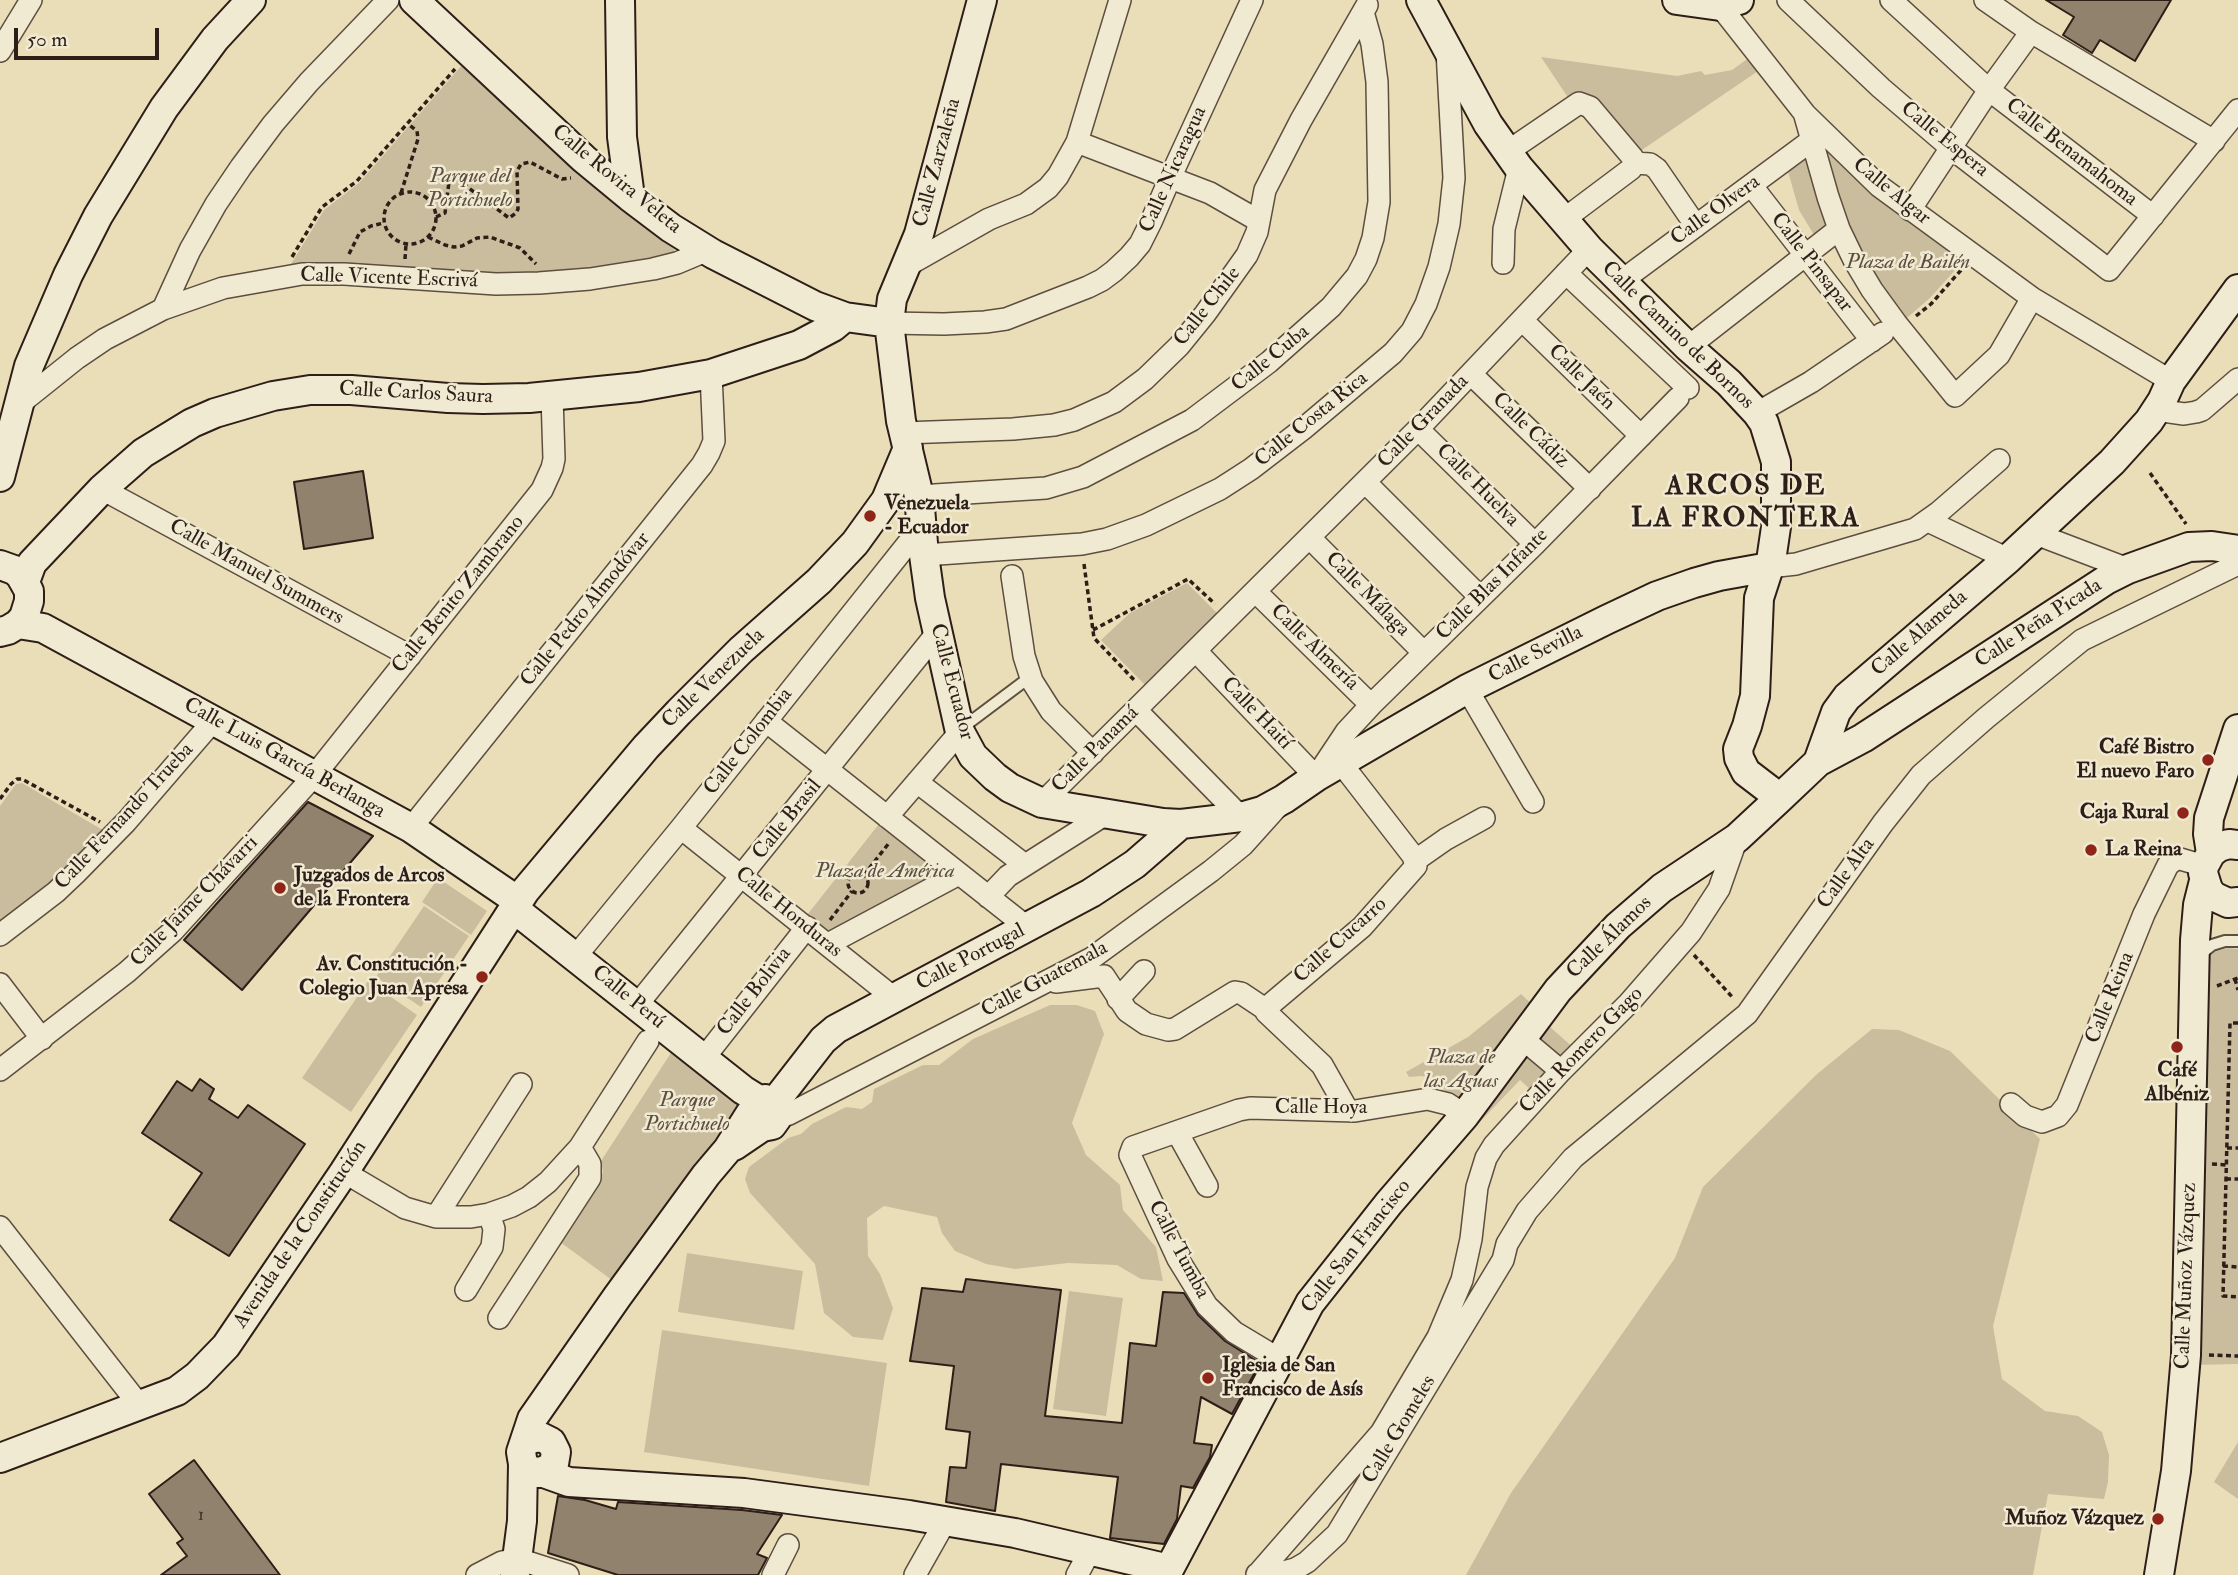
<!DOCTYPE html>
<html>
<head>
<meta charset="utf-8">
<style>
  body { margin:0 }
  #map { position:relative; width:2238px; height:1575px; overflow:hidden; background:#eadeb9; font-family:"IM FELL Double Pica",serif }
  canvas { display:block }
  .scale { position:absolute; left:14px; top:28px; width:145px; height:32px; box-sizing:border-box; border:4px solid #2e1e18; border-top:0; padding-left:9px; font-size:21px; line-height:24px; white-space:nowrap; color:#2e1e18; -webkit-text-stroke:5px #f1ead2; paint-order:stroke }
</style>
</head>
<body>
<div id="map">
<canvas width="2238" height="1575"></canvas>
<div class="scale">50 m</div>
</div>
<script>
const c = document.querySelector('canvas').getContext('2d');
c.lineJoin = 'round';
function paint(path, color) {
  c.fillStyle = color;
  c.fill(path, 'evenodd');
}
function toPath(rows) {
  const path = new Path2D();
  for (const r of rows) {
    if (r.length === 3) {
      path.moveTo(r[0] + r[2], r[1]);
      path.arc(r[0], r[1], r[2], 0, 2 * Math.PI);
      continue;
    }
    path.moveTo(r[0], r[1]);
    for (let i = 2; i < r.length; i += 2) path.lineTo(r[i], r[i + 1]);
  }
  return path;
}
function strokePath(path, color, width, dash) {
  c.strokeStyle = color;
  c.lineWidth = width;
  c.lineCap = dash ? 'butt' : 'round';
  c.setLineDash(dash || []);
  c.stroke(path);
}
function write(font, color, halo, rows, align = 'center') {
  c.font = font + ' "IM FELL Double Pica",serif';
  c.lineWidth = 5;
  c.setLineDash([]);
  c.textBaseline = 'middle';
  c.strokeStyle = halo;
  c.fillStyle = color;
  for (const [text, x, y, turn = 0] of rows) {
    c.save();
    c.translate(x, y);
    c.rotate((+turn || 0) * Math.PI / 180);
    c.textAlign = isNaN(turn) ? turn : align;
    if (halo) c.strokeText(text, 0, 0);
    c.fillText(text, 0, 0);
    c.restore();
  }
}
paint(toPath([
  [1541,57,1677,76,1701,71,1705,75,1732,70,1750,57,1761,69,1636,154,1585,94,1569,99],
  [463,64,610,200,675,247,674,254,667,259,550,276,288,269,324,210,359,183],
  [1819,138,1967,257,1930,298,1901,323,1844,228],
  [1811,153,1834,228,1817,240,1799,210,1787,168],
  [1187,583,1219,615,1146,686,1101,640,1130,613],
  [22,783,108,833,75,868,0,927,0,806,16,784],
  [879,824,945,877,835,937,807,915],
  [438,878,487,911,471,935,422,902],
  [424,906,469,936,421,1007,376,977],
  [2228,948,2238,949,2238,1364,2191,1365,2207,960,2213,952],
  [368,981,417,1015,351,1112,302,1078],
  [1521,994,1538,1010,1462,1103,1448,1096,1443,1087,1432,1078,1421,1076,1409,1077,1406,1072,1468,1037],
  [1050,1005,1077,1005,1095,1011,1104,1034,1072,1123,1086,1155,1120,1185,1123,1210,1156,1247,1163,1281,1141,1279,1117,1265,1068,1263,1015,1269,986,1264,955,1251,942,1233,937,1217,884,1206,867,1218,868,1256,880,1274,893,1308,883,1340,853,1337,824,1313,815,1264,750,1193,745,1179,749,1167,788,1138,801,1134,812,1124,846,1107,862,1109,872,1102,874,1089,923,1065,939,1065,973,1039],
  [1541,1019,1575,1049,1556,1060,1532,1030],
  [1872,1029,1899,1030,1950,1051,2040,1139,1993,1326,2002,1379,2045,1411,2078,1416,2102,1432,2109,1455,2108,1482,2104,1499,2048,1494,2033,1575,1466,1575,1511,1493,1675,1258,1703,1187,1816,1075],
  [676,1045,738,1098,741,1107,616,1283,560,1242,597,1187,603,1172,601,1161],
  [1522,1052,1549,1072,1531,1090,1520,1080,1476,1126,1469,1119],
  [687,1253,803,1271,794,1330,678,1312],
  [1069,1291,1123,1298,1106,1416,1053,1409],
  [662,1330,887,1363,869,1486,644,1452],
  [2238,1442,2238,1499,2214,1482]
]), '#cabd9e');
const building = toPath([
  [2046,0,2171,0,2135,61,2100,40,2092,53,2063,35,2074,17,2046,0],
  [363,471,373,538,304,549,294,482,363,471],
  [308,802,373,836,242,990,184,940,308,802],
  [200,1079,214,1089,209,1099,238,1118,248,1105,305,1144,229,1256,170,1220,202,1173,142,1133,177,1081,192,1091,200,1079],
  [966,1279,1061,1290,1045,1416,1122,1423,1130,1343,1156,1346,1163,1292,1184,1293,1198,1315,1225,1341,1260,1363,1232,1414,1201,1397,1194,1443,1212,1445,1210,1457,1193,1488,1181,1486,1177,1519,1164,1544,1110,1538,1118,1477,1001,1464,995,1511,946,1502,950,1467,966,1468,970,1432,946,1429,954,1366,910,1361,922,1288,963,1292,966,1279],
  [194,1460,280,1575,161,1575,187,1556,177,1543,183,1539,149,1494,194,1460],
  [558,1496,585,1500,616,1509,618,1502,742,1510,782,1515,757,1554,767,1558,758,1575,618,1575,548,1553,558,1496]
]);
paint(building, '#90826c');
strokePath(building, '#2e1e18', 2);
const lane = toPath([
  [962,728,1030,677],
  [2202,953,2212,945,2225,941,2238,941]
]);
const street = toPath([
  [1788,0,1881,88,1951,148,2109,270,2238,110],
  [1891,0,1989,90,2153,216],
  [1985,0,2031,32,2214,141],
  [1720,6,1805,114,1879,186,2032,298,2171,381],
  [0,51,31,0],
  [1805,116,1828,197,1839,229,1854,260,1872,290,1896,323,1955,396,1999,355,2032,298],
  [1077,142,1210,193,1259,221],
  [1507,152,1579,103,1590,107,1633,158,1634,163,1631,169,1563,220],
  [1634,163,1650,164,1657,169,1696,226],
  [1751,185,1872,341],
  [1910,210,1989,90,2031,32],
  [1503,263,1504,229,1519,168],
  [908,265,989,219,1026,204,1048,188,1058,176,1077,142,1120,0],
  [1566,273,1688,388],
  [1620,282,1812,140],
  [163,309,190,250,216,204,241,167,273,124,309,82,388,0],
  [1522,320,1641,436],
  [889,323,944,324,985,322,1006,319,1088,287,1102,280,1114,271,1129,257,1140,244,1151,222,1170,178,1252,0],
  [1688,347,1839,229],
  [1471,374,1590,489],
  [17,406,77,358,105,339,163,309,223,288,302,274,344,274,496,284,539,283,590,279,653,269,677,263,708,250],
  [2156,410,2184,414,2196,412,2202,410,2238,379],
  [1757,413,1811,382,1883,333],
  [1418,429,1535,544],
  [904,433,1013,429,1054,425,1074,420,1114,402,1145,379,1179,346,1205,314,1247,255,1257,232,1265,190,1301,120,1367,5],
  [1365,482,1480,597],
  [102,489,410,656],
  [919,496,1046,488,1083,477,1192,420,1269,362,1331,307,1357,276,1366,259,1373,238,1379,202,1377,82,1372,44,1363,12],
  [1928,521,2008,559],
  [2036,534,2128,569],
  [1310,538,1424,653],
  [924,555,1082,544,1107,539,1146,525,1220,489,1251,469,1303,429,1393,353,1412,331,1426,304,1439,267,1449,224,1454,178,1447,51],
  [1769,567,1796,564,1915,529,1939,512,1999,460],
  [1012,576,1024,656,1032,681,1051,711,1093,753],
  [1256,592,1371,705],
  [1196,651,1316,777,1346,732,1371,705,1535,544,1678,398],
  [1467,689,1533,802],
  [1136,710,1241,817],
  [766,721,1028,928],
  [1341,763,1413,856,1416,866,1362,927,1265,1009,1266,1012,1322,1065,1348,1111],
  [917,782,1025,865],
  [1042,803,1418,429,1589,249],
  [887,817,960,732],
  [411,828,702,465,709,453,714,441,711,374],
  [681,828,894,998],
  [1416,860,1446,839,1484,818],
  [988,897,1008,876,1106,814],
  [0,935,56,892,76,873,126,822,214,720],
  [828,944,959,874],
  [576,956,681,828,921,527],
  [1056,982,1104,976,1127,1011,1146,1024,1168,1030,1175,1029,1235,992,1241,993,1265,1009],
  [0,984,42,1039],
  [1118,999,1144,971],
  [637,1005,937,633],
  [1523,1039,1561,1071],
  [704,1058,807,927],
  [0,1070,127,972,173,931,314,776,542,490,552,468,554,459,552,396],
  [2011,1104,2025,1116,2042,1122,2058,1116,2067,1105,2144,914,2168,865,2177,858,2204,866],
  [777,1118,789,1114,1092,958,1211,871,1243,845,1279,805],
  [1177,1132,1207,1186],
  [344,1172,405,1208,436,1217,471,1217,489,1214,512,1206,529,1197,548,1182,580,1147,648,1041],
  [436,1217,521,1084],
  [0,1227,140,1406],
  [466,1290,492,1247,494,1229,489,1214],
  [499,1318,590,1178,590,1164,580,1147],
  [1279,1359,1234,1332,1207,1306,1178,1259,1130,1155,1133,1147,1239,1110,1250,1108,1355,1111,1428,1099,1448,1104,1465,1115],
  [1257,1574,1273,1575,1295,1569,1307,1562,1337,1534,1503,1260,1507,1244,1527,1211,1573,1158,1747,1014,1883,823,1921,775,1986,718,2082,640,2238,564],
  [477,1575,502,1562,518,1559,568,1575],
  [773,1575,788,1545],
  [915,1575,946,1520],
  [1077,1575,1090,1551],
  [1257,1575,1381,1433,1438,1337,1462,1280,1471,1239,1477,1187,1486,1158,1494,1145,1561,1071,1629,1003,1691,932,1719,889,1737,838]
]);
const secondary = toPath([
  [414,0,584,159,630,197,671,228,713,254,815,306,845,317,889,323],
  [620,0,622,137,630,197],
  [982,0,919,234,892,299,889,323,901,421,919,496,924,555,930,598,960,732,973,756,995,777,1010,788,1042,803,1163,823,1181,824,1241,817,1262,811,1284,799,1316,777,1467,689,1606,620,1657,596,1694,583,1719,576,1769,567],
  [1421,0,1488,124,1519,168,1589,249,1688,347,1729,383,1757,413,1764,423,1776,462,1776,527,1771,561,1759,598,1755,696,1747,726,1738,749,1739,758,1746,772,1780,798],
  [1677,0,1720,6,1739,0],
  [0,477,29,366,68,275,98,216,164,108,215,39,251,0],
  [0,565,14,570,20,575,29,591,29,601,24,617,18,624,8,630,0,632],
  [25,582,32,563,102,489,143,453,192,423,215,413,273,396,310,390,351,390,448,398,483,399,529,398,639,387,711,374,799,345,833,327,845,317],
  [18,624,43,628,411,828,518,901],
  [1818,762,1863,738,2106,580,2128,569,2189,547,2212,546,2238,550],
  [2238,845,2229,844,2219,847,2211,853,2204,866,2203,873,2208,889,2213,896,2228,903,2238,902],
  [2211,853,2208,834,2209,818,2238,729],
  [513,908,743,1090,759,1100],
  [774,1103,823,1040,836,1029,1091,893,1135,864,1181,824],
  [734,1146,762,1127,772,1125,777,1118,777,1108,774,1103,765,1099,759,1100],
  [525,1443,530,1439,541,1437,551,1442,556,1452,554,1464,550,1468,538,1473,528,1469],
  [0,1458,177,1391,197,1376,226,1346,344,1172,525,891,646,747,679,712,741,650,819,581,855,543,886,500,908,448],
  [541,1472,569,1482,744,1493,909,1515,1015,1533,1169,1569],
  [515,1575,522,1521,523,1464,521,1452,532,1419,617,1297,706,1175,728,1149,750,1114],
  [1166,1575,1310,1303,1389,1203,1465,1115,1558,990,1618,926,1662,888,1737,838,1780,798,1818,762,1836,712,1847,697,2008,559,2112,462,2149,421,2162,401,2171,381,2238,289],
  [2159,1575,2176,1471,2186,1355,2195,940,2198,905,2204,881]
]);
strokePath(lane, '#5d4e40', 14);
strokePath(street, '#5d4e40', 24);
strokePath(secondary, '#2e1e18', 32);
strokePath(toPath([
  [410,218,26],
  [401,193,418,139,417,131,408,124],
  [436,217,445,213,449,182,454,177,509,218,516,213,518,209,517,171,521,164,530,162,562,179,571,178],
  [428,237,445,245,454,247,462,246,477,238,490,237,520,248,536,264],
  [349,254,360,232,371,226,384,223],
  [292,257,322,207,357,181,455,69],
  [405,259,406,244],
  [1916,316,1931,304,1962,269],
  [2150,473,2186,524],
  [1084,564,1094,638,1136,682],
  [1093,630,1188,579,1215,604],
  [0,799,11,784,17,779,22,779,100,822],
  [858,883,10],
  [864,875,889,843],
  [830,920,852,891],
  [1694,955,1734,999],
  [2235,979,2238,990],
  [2217,986,2238,978],
  [2238,1023,2230,1023,2223,1296,2238,1297],
  [2227,1148,2238,1148],
  [2212,1164,2226,1165],
  [2226,1179,2238,1179],
  [2223,1266,2238,1267],
  [2209,1355,2238,1356]
]), '#2e1e18', 3.5, [5, 3.5]);
strokePath(lane, '#f1ead2', 10);
strokePath(street, '#f1ead2', 21);
strokePath(secondary, '#f1ead2', 28);
for (const [x, y, r, color] of [
  [870,516,7,"#8f2418"],
  [2208,760,7,"#8f2418"],
  [2183,813,7,"#8f2418"],
  [2091,850,7,"#8f2418"],
  [280,888,7,"#8f2418"],
  [482,977,7,"#8f2418"],
  [2177,1047,7,"#8f2418"],
  [1208,1378,7,"#8f2418"],
  [2158,1519,7,"#8f2418"]
]) {
  const dot = new Path2D();
  dot.arc(x, y, r, 0, 2 * Math.PI);
  c.fillStyle = color;
  c.fill(dot);
  strokePath(dot, '#f1ead2', 2.5);
}
write('18px', '#46372d', null, [
  ["1",201,1516]
]);
write('21px', '#2e1e18', '#f1ead2', [
  ["Calle Espera",1944,140,39],
  ["Calle Benamahoma",2071,153,38],
  ["Calle Zarzaleña",938,163,-75],
  ["Calle Nicaragua",1174,170,-66],
  ["Calle Rovira Veleta",616,180,39],
  ["Calle Algar",1891,192,39],
  ["Calle Olvera",1716,211,-36],
  ["Calle Pinsapar",1811,263,52],
  ["Calle Vicente Escrivá",389,279,2],
  ["Calle Chile",1208,307,-52],
  ["Calle Camino de Bornos",1677,336,44],
  ["Calle Cuba",1271,359,-39],
  ["Calle Jaén",1581,378,44],
  ["Calle Carlos Saura",416,394,3],
  ["Calle Costa Rica",1312,420,-39],
  ["Calle Granada",1424,422,-46],
  ["Calle Cádiz",1530,431,44],
  ["Calle Huelva",1477,486,45],
  ["Calle Manuel Summers",256,573,29],
  ["Calle Blas Infante",1493,585,-45],
  ["Calle Benito Zambrano",459,595,-51],
  ["Calle Málaga",1367,595,45],
  ["Calle Pedro Almodóvar",586,610,-51],
  ["Calle Peña Picada",2039,624,-33],
  ["Calle Alameda",1920,634,-41],
  ["Calle Almería",1314,648,44],
  ["Calle Sevilla",1536,655,-27],
  ["Calle Venezuela",714,679,-44],
  ["Calle Ecuador",951,682,75],
  ["Calle Haití",1256,714,46],
  ["Calle Colombia",749,742,-52],
  ["Calle Panamá",1096,750,-45],
  ["Calle Luis García Berlanga",284,759,29],
  ["Calle Fernando Trueba",125,817,-47],
  ["Calle Brasil",788,820,-51],
  ["Calle Alta",1847,874,-54],
  ["Calle Jaime Chávarri",195,902,-46],
  ["Calle Honduras",788,913,39],
  ["Calle Álamos",1610,938,-44],
  ["Calle Cucarro",1341,941,-42],
  ["Calle Portugal",971,958,-28],
  ["Calle Guatemala",1045,980,-28],
  ["Calle Bolivia",755,992,-52],
  ["Calle Perú",628,998,39],
  ["Calle Reina",2111,998,-68],
  ["Calle Romero Gago",1582,1051,-46],
  ["Calle Hoya",1321,1108],
  ["Avenida de la Constitución",301,1235,-56],
  ["Calle San Francisco",1357,1247,-52],
  ["Calle Tumba",1178,1250,62],
  ["Calle Muñoz Vázquez",2187,1276,-88],
  ["Calle Gomeles",1400,1430,-59]
]);
write('italic 21px', '#5d4e40', '#f1ead2', [
  ["Parque del",470,177],
  ["Portichuelo",470,201],
  ["Plaza de Bailén",1908,263],
  ["Plaza de América",885,872],
  ["Plaza de",1461,1058],
  ["las Aguas",1461,1082],
  ["Parque",687,1101],
  ["Portichuelo",687,1125]
]);
write('bold 21px', '#2e1e18', '#f1ead2', [
  ["Venezuela",884,504],
  ["- Ecuador",884,528],
  ["Café Bistro",2194,748,"right"],
  ["El nuevo Faro",2194,772,"right"],
  ["Caja Rural",2169,813,"right"],
  ["La Reina",2105,850],
  ["Juzgados de Arcos",294,876],
  ["de la Frontera",294,900],
  ["Av. Constitución -",468,965,"right"],
  ["Colegio Juan Apresa",468,989,"right"],
  ["Café",2177,1071,"center"],
  ["Albéniz",2177,1095,"center"],
  ["Iglesia de San",1222,1366],
  ["Francisco de Asís",1222,1390],
  ["Muñoz Vázquez",2144,1519,"right"]
], 'left');
c.letterSpacing = '2px';
write('bold 28px', '#2e1e18', '#f1ead2', [
  ["ARCOS DE",1746,488],
  ["LA FRONTERA",1746,520]
]);
c.letterSpacing = '0px';
</script>
</body>
</html>
